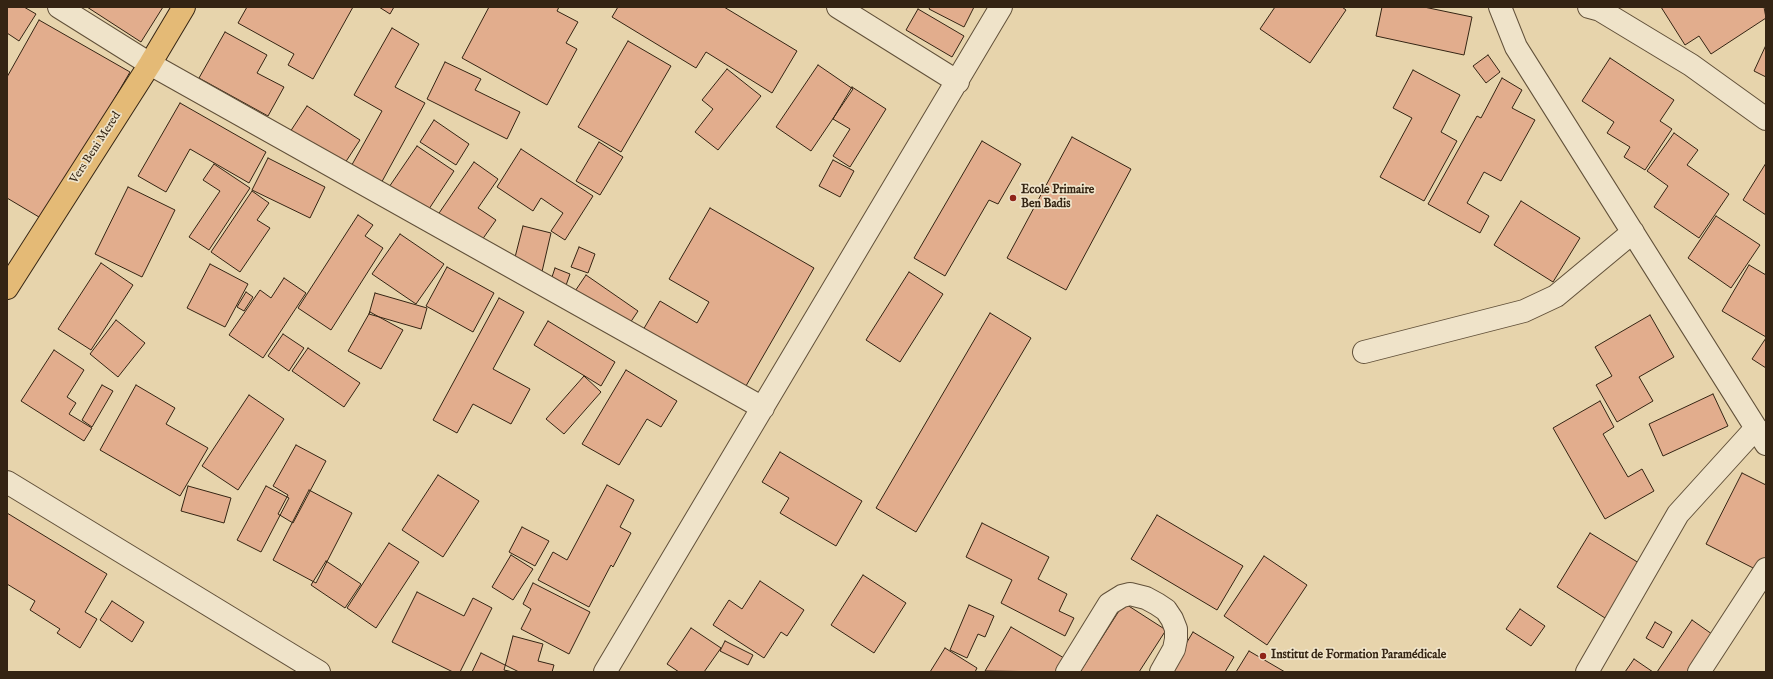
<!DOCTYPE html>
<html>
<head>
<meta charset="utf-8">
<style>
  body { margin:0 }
  #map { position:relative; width:1773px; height:679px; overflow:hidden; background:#e7d4ac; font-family:"IM FELL English",serif }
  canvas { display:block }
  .frame { position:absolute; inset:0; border:8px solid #342413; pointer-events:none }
</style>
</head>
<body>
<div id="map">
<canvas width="1773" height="679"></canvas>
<div class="frame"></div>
</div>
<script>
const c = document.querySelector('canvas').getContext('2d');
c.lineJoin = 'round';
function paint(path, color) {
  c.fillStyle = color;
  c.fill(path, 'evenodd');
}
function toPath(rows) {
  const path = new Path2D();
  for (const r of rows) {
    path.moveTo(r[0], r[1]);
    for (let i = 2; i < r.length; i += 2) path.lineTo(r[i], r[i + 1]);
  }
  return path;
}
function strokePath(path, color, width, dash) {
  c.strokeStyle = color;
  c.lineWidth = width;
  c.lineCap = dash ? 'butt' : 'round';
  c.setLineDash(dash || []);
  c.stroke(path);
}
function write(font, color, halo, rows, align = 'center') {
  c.font = font + ' "IM FELL English",serif';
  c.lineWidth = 3.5;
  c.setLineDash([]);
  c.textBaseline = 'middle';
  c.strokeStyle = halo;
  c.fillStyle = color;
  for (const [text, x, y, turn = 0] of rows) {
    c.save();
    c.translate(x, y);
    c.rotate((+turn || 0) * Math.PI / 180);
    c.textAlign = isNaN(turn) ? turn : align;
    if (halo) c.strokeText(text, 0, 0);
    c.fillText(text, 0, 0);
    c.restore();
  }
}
const building = toPath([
  [7,7,24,7,36,14,19,41,7,33,7,7],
  [87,7,163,7,141,42,87,7],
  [247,7,353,7,313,79,288,65,294,54,238,23,247,7],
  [379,7,394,7,390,14,379,7],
  [489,7,559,7,557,11,578,22,566,43,577,49,547,105,462,58,489,7],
  [618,7,724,7,797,51,772,93,706,52,696,68,612,17,618,7],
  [930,7,974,7,964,27,929,9,930,7],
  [1275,7,1342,7,1346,10,1310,63,1260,29,1275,7],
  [1382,7,1424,7,1472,17,1464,55,1376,36,1382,7],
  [1661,7,1764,7,1766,18,1711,54,1699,36,1685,45,1661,7],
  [918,9,964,36,952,57,906,30,918,9],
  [39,20,130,72,44,220,7,198,7,77,39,20],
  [392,28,419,44,395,87,425,103,379,187,349,170,382,111,354,95,392,28],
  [225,32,267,55,257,73,284,87,268,116,199,78,225,32],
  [628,41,671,66,621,152,578,127,628,41],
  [1766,45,1766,77,1754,71,1766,45],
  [1488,55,1500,72,1486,83,1473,66,1488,55],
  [1610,58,1674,100,1660,121,1672,129,1645,170,1624,157,1630,147,1607,133,1614,122,1582,101,1610,58],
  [445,62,481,79,475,90,520,112,507,139,427,99,445,62],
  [818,65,853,89,811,151,776,127,818,65],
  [727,69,761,96,718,150,695,132,713,109,702,100,727,69],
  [1413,70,1460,95,1441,132,1457,141,1424,201,1380,177,1412,118,1393,108,1413,70],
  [1502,78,1522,90,1512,108,1535,120,1501,181,1484,172,1467,203,1489,216,1480,233,1428,204,1477,116,1481,118,1502,78],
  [852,87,886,109,850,167,833,156,850,129,833,119,852,87],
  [180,103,266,152,249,183,190,149,166,192,138,176,180,103],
  [307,106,360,140,343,166,290,132,307,106],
  [434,120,469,144,456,165,420,142,434,120],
  [1674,133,1698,150,1687,165,1729,194,1699,238,1654,207,1668,186,1647,171,1674,133],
  [1072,137,1131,169,1066,290,1007,258,1072,137],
  [982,141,1021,164,998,204,989,200,945,276,914,258,982,141],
  [599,142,623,157,600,195,576,181,599,142],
  [417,146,454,171,425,215,387,190,417,146],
  [521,149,593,196,565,240,551,231,563,213,541,198,533,211,497,187,521,149],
  [268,158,325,187,310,218,252,190,268,158],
  [833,160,854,171,840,197,819,186,833,160],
  [474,162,498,179,478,208,496,220,477,247,435,219,474,162],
  [1766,163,1766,215,1743,200,1766,163],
  [214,164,250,188,209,250,189,237,220,191,203,180,214,164],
  [128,187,175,210,142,277,95,254,128,187],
  [252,191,269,203,257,220,270,228,240,272,211,252,252,191],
  [1521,201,1580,238,1553,282,1494,245,1521,201],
  [710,208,814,268,739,398,636,342,660,301,697,323,709,302,669,279,710,208],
  [358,215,373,225,365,236,383,248,331,330,298,308,358,215],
  [1716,216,1760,245,1731,288,1688,258,1716,216],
  [523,226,551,233,541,276,512,269,523,226],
  [400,234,444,264,416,304,372,274,400,234],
  [579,247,595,254,588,273,571,267,579,247],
  [101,263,133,285,91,350,58,329,101,263],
  [210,264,248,284,225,327,187,308,210,264],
  [1749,265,1766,275,1766,337,1722,311,1749,265],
  [447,267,494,293,473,332,426,306,447,267],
  [555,268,570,274,564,291,549,286,555,268],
  [909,272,943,294,900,362,866,340,909,272],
  [586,275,638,311,622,335,569,300,586,275],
  [284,278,306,293,263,358,229,335,260,290,271,298,284,278],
  [246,292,253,297,244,311,237,307,246,292],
  [375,293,427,308,421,329,369,314,375,293],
  [499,298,524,312,493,369,530,389,511,424,473,404,457,433,433,420,499,298],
  [370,312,403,330,381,369,348,351,370,312],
  [990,313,1031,338,916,532,876,508,990,313],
  [1650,315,1674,357,1639,377,1653,401,1617,422,1596,385,1612,376,1595,347,1650,315],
  [116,320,145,343,118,377,90,354,116,320],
  [548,321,615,362,601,386,534,345,548,321],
  [283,334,304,348,289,371,268,356,283,334],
  [1766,338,1766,368,1752,359,1766,338],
  [308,348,360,383,344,407,292,371,308,348],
  [54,350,84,370,67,397,76,403,69,414,92,428,84,441,21,401,54,350],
  [626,370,677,401,661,427,647,419,619,465,582,444,626,370],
  [584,376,601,392,564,434,546,419,584,376],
  [102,385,113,391,92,427,82,420,102,385],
  [136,385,175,408,166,424,208,448,180,496,100,450,136,385],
  [1713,394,1728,426,1663,456,1649,424,1713,394],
  [249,395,284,419,238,490,202,466,249,395],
  [1600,401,1614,427,1603,434,1628,477,1642,469,1654,491,1605,519,1553,428,1600,401],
  [296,445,326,461,293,523,278,514,288,495,273,486,296,445],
  [780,452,862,501,836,546,780,513,789,498,762,482,780,452],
  [1742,473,1766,485,1766,563,1761,572,1706,544,1742,473],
  [438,475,479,501,443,557,402,530,438,475],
  [607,485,634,500,620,527,631,533,613,567,611,565,589,607,538,580,553,552,567,560,607,485],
  [188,486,231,498,224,523,181,511,188,486],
  [266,486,289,498,261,552,237,540,266,486],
  [309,490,352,513,316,583,273,560,309,490],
  [7,513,107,574,85,612,97,619,80,648,57,633,60,629,30,610,35,601,7,584,7,513],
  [1157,515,1243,566,1217,610,1131,559,1157,515],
  [982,523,1049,557,1038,579,1067,594,1059,611,1074,618,1065,636,1001,603,1012,580,966,557,982,523],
  [522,527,549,541,535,566,509,552,522,527],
  [1590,533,1639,563,1605,618,1557,587,1590,533],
  [389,543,419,562,376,628,347,608,389,543],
  [511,555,533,569,513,600,492,587,511,555],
  [1264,556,1307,585,1267,645,1224,616,1264,556],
  [326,561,361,584,345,608,311,585,326,561],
  [863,575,906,603,874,653,831,625,863,575],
  [760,581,804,610,787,636,781,632,764,658,713,625,729,600,742,609,760,581],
  [533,583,590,612,569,654,521,629,531,609,523,604,533,583],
  [417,592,464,616,473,598,492,608,460,672,453,672,392,642,417,592],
  [112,601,144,622,132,642,100,620,112,601],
  [1124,603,1166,630,1139,672,1080,672,1124,603],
  [969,605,994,616,985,637,978,634,967,658,950,650,969,605],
  [1520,609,1545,626,1531,646,1506,629,1520,609],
  [1692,620,1719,639,1697,672,1657,672,1692,620],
  [1655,622,1672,632,1663,648,1646,638,1655,622],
  [1011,627,1064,658,1056,672,985,671,1011,627],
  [691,628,721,648,704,672,679,672,667,664,691,628],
  [1193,632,1234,657,1225,672,1169,672,1193,632],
  [513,636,543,644,538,661,554,665,552,672,513,672,504,670,513,636],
  [725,641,753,655,748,665,720,651,725,641],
  [945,648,977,668,975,672,930,672,945,648],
  [1249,651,1285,672,1236,672,1249,651],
  [481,653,519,672,472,672,481,653],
  [1634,659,1653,672,1625,672,1634,659]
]);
paint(building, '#e2ad8d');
strokePath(building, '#342413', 1);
const minor = toPath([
  [59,7,150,64,763,408],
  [838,7,958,82],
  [1500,7,1516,47,1766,444],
  [1589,7,1600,10,1691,65,1766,119],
  [1364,352,1524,311,1556,296,1633,232],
  [7,482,319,672],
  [605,672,1001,7],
  [1067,672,1109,604,1122,596,1130,594,1146,598,1157,604,1166,610,1172,619,1176,629,1176,639,1174,649,1161,672],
  [1587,672,1678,514,1756,428],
  [1699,672,1766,569]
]);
const major = toPath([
  [7,288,150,64,184,7]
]);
strokePath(minor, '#615039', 24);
strokePath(major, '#342413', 24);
strokePath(minor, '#efe3c9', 22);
strokePath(major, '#e4ba76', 22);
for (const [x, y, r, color] of [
  [1013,198,4,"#8f2418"],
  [1263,656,4,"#8f2418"]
]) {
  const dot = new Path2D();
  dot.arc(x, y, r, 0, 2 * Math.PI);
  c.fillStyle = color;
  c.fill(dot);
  strokePath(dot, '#efe3c9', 1.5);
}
write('12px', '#342413', '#efe3c9', [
  ["Vers Beni Mered",96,148,-57]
]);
write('bold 12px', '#342413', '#efe3c9', [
  ["Ecole Primaire",1021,191],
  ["Ben Badis",1021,205],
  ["Institut de Formation Paramédicale",1271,656]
], 'left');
</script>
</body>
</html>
